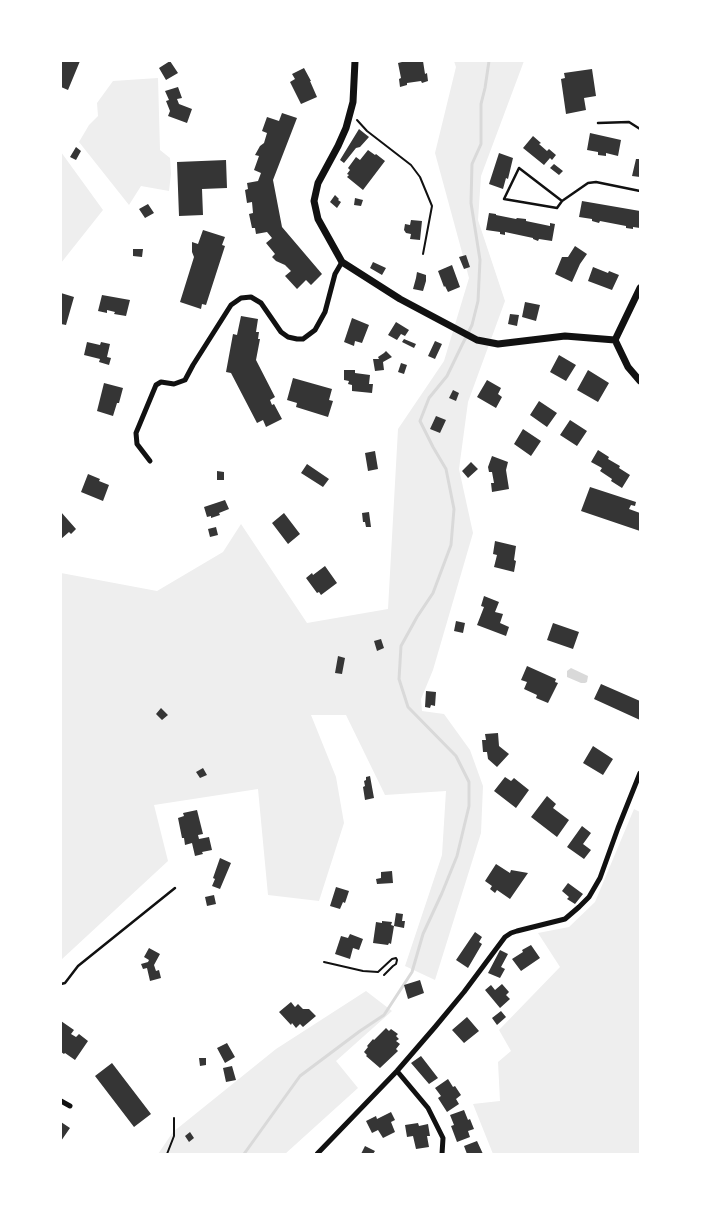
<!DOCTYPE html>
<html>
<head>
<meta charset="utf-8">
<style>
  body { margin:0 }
  #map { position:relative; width:701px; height:1215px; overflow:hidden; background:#fff; font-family:Jost,sans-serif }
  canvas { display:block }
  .frame { position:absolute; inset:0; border:62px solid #fff; pointer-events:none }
</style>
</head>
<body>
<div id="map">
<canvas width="701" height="1215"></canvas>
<div class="frame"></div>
</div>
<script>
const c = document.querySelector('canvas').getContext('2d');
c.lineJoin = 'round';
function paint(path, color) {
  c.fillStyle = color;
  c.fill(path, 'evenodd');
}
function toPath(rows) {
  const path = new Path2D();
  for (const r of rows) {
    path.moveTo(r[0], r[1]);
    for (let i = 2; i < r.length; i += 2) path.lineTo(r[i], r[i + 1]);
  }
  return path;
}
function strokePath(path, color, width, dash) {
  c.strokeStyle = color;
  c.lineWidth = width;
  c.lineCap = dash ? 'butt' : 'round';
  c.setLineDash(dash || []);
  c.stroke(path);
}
paint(toPath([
  [454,61,524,61,481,176,478,220,505,301,468,402,459,469,473,533,433,670,421,699,422,711,444,714,470,750,483,786,481,833,435,980,405,966,442,855,446,791,385,795,346,715,311,715,336,777,344,823,319,901,268,895,258,789,154,805,168,861,61,960,61,573,157,591,223,552,241,524,307,623,388,609,398,429,444,361,469,278,435,153,456,67],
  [158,78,160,150,170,158,171,174,169,191,141,186,129,205,79,142,89,125,98,116,97,103,113,81],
  [61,152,103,210,61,263],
  [634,809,640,812,640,1154,493,1154,473,1104,500,1101,498,1062,511,1051,499,1030,560,967,538,933,569,927,595,902],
  [366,991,392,1011,336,1061,358,1088,285,1154,158,1154,173,1132,276,1049]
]), '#eee');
paint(toPath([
  [571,668,588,676,587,682,585,683,581,683,567,677,567,671]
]), '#d9d9d9');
strokePath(toPath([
  [244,1154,300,1076,360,1031,384,1015,412,972,423,934,442,893,457,856,469,806,469,782,456,756,408,707,399,679,401,646,417,617,433,593,451,545,454,509,446,469,433,447,420,421,429,398,447,376,462,345,472,325,478,301,480,260,471,203,472,164,481,144,481,104,485,88,489,61]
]), '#d9d9d9', 3);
paint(toPath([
  [61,61,80,61,68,90,61,87],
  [170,61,178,73,166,80,159,68],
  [406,61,423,61,425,74,427,73,428,81,422,83,421,81,407,83,407,85,400,87,399,79,401,78,398,63],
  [304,68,311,81,310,81,317,97,301,104,290,82,295,79,292,74],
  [592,69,596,96,584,98,586,110,566,114,561,79,565,78,564,73],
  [178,87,182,98,177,99,179,104,192,109,187,123,168,116,170,111,166,101,169,100,165,91],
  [282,113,297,118,273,180,282,227,322,274,311,285,306,280,297,289,285,276,291,271,285,265,276,261,272,257,275,254,266,243,272,238,267,232,256,234,255,228,252,228,249,214,253,213,252,202,247,203,245,190,248,189,247,183,258,181,261,173,254,170,259,156,255,155,260,146,264,143,267,133,262,131,267,117,279,121],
  [359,129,369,137,360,147,356,148,344,163,340,160],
  [590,133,621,140,618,156,606,153,606,156,598,155,598,152,587,150],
  [533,136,541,143,539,144,547,151,549,149,556,155,552,160,550,158,544,165,523,148],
  [76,147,81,151,76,160,70,157],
  [368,150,375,155,376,154,385,161,363,190,347,177,349,175,347,174,350,170,348,168,356,157,360,160],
  [499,153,513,158,508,179,506,178,503,189,489,184],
  [636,159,640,159,640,177,632,176],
  [226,160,227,188,202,189,203,215,179,216,177,162],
  [554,164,563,171,559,175,550,168],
  [335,195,339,199,338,200,341,202,337,208,330,202],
  [355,198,363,200,361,206,354,205],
  [582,201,640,211,640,228,633,227,633,229,626,228,626,226,600,221,599,223,592,221,592,219,579,217],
  [148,204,154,213,145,218,139,209],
  [489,213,496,214,496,215,516,219,517,218,526,219,526,221,550,226,550,223,555,224,552,241,539,239,538,241,533,239,533,238,505,232,505,235,500,234,500,232,486,230],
  [411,220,422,221,420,240,410,239,411,234,406,233,404,230,405,224,410,225],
  [203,230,225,237,222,245,225,246,206,305,202,304,201,309,180,302,194,257,192,252,192,242,198,244],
  [575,246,587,254,580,264,572,282,555,274,562,257,568,257],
  [133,249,143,249,142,257,133,256],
  [466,255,470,267,464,269,459,257],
  [373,262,386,268,382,275,370,268],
  [452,265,460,287,448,292,445,286,444,287,438,271],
  [593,267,608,273,609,271,619,275,612,290,588,281],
  [417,272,426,275,426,281,423,291,413,289,416,278],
  [61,293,74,297,66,325,61,324],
  [102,295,130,300,126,316,114,314,115,312,107,310,107,313,98,311],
  [525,302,540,305,536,321,522,317],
  [510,314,519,315,517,326,508,324],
  [241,316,258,319,256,332,259,332,258,339,260,339,256,360,275,397,270,400,272,405,274,404,282,419,266,427,263,420,257,423,231,373,226,372,233,334,237,335],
  [352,318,369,325,362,343,355,341,354,346,344,342],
  [396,322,409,330,405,336,401,334,397,340,388,335],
  [404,339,416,344,414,348,402,342],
  [435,341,442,344,435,359,428,356],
  [87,342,100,345,101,342,110,344,107,357,111,358,109,365,99,362,100,359,84,355],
  [386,351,392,357,383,362,384,370,375,371,373,359,379,359,378,357,384,353],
  [559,355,576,365,566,381,550,372],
  [401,363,407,365,404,374,398,372],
  [344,370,355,370,355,373,370,375,369,384,373,384,372,393,352,391,352,385,348,384,349,381,344,380],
  [588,370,609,383,598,402,577,390],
  [293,378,332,389,329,400,333,401,328,417,296,407,297,403,287,400],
  [487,380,501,388,498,394,502,397,496,408,477,397],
  [104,383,123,388,119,403,117,403,113,416,97,411],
  [453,390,459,393,456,401,449,398],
  [539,401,557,413,547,427,530,415],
  [436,416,446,420,440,433,430,429],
  [570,420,587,431,577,446,560,435],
  [523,429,541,441,531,456,514,444],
  [598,450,609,457,608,459,620,466,619,468,630,475,622,488,611,481,612,479,600,471,602,468,591,462],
  [375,451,378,469,368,471,365,453],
  [492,456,508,462,506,470,509,489,492,492,491,483,494,483,492,472,489,472,488,467],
  [471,462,478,469,468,478,462,471],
  [307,464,329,479,323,487,301,473],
  [217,471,224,472,224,480,217,480],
  [88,474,100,479,99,481,109,485,103,501,81,492],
  [590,487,636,502,635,506,631,505,629,509,640,513,640,531,581,511],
  [225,500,229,509,219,513,220,515,211,518,211,516,207,517,204,507],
  [61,512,76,529,71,534,69,532,61,539],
  [369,512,371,527,366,527,365,522,363,522,362,513],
  [284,513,300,534,288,544,272,523],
  [216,527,218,535,210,537,208,529],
  [495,541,516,546,514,560,516,561,514,572,494,567,497,555,493,554],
  [325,566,337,583,321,595,319,592,317,593,306,578,312,573,313,575],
  [484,596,499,602,495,612,503,614,500,623,509,627,506,636,477,625,484,607,481,606],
  [456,621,465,623,463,633,454,631],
  [553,623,579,632,573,649,547,640],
  [381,639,384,648,377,651,374,641],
  [338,656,345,658,342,674,335,673],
  [527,666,556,679,555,682,558,683,548,703,536,698,537,695,524,689,527,682,521,680],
  [601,684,640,701,640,720,594,699],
  [426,691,436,692,435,706,431,705,430,708,425,707],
  [161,708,168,715,162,720,156,714],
  [498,733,499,746,509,754,497,767,488,759,487,752,483,752,482,740,486,740,485,734],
  [593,746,613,759,603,775,583,763],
  [203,768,207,775,200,778,196,772],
  [370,776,374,798,365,800,363,787,365,786,364,781,366,780,366,777],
  [505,777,511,781,514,778,529,790,516,808,494,791],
  [547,796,556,804,553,808,569,820,557,837,531,817],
  [197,810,203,834,198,835,199,839,209,837,212,850,202,852,203,854,195,856,192,843,185,845,184,838,182,838,178,818,184,816,183,813],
  [582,826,591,833,583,844,591,850,584,859,567,847],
  [220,858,231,863,220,889,212,886,215,879,213,878],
  [496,864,510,873,511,870,528,873,510,899,497,890,495,893,490,889,492,886,485,881],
  [392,871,393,883,377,884,376,879,381,878,381,872],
  [568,883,583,894,575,904,567,899,569,897,562,891],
  [336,887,349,891,345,903,343,902,340,909,330,906],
  [214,895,216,904,207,906,205,897],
  [396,913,403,914,402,921,405,921,404,928,394,926],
  [382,921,392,922,391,925,394,926,391,944,389,943,388,945,373,943,376,922,382,923],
  [475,932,482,937,479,942,482,944,468,968,456,960],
  [350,934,363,939,359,950,353,948,350,959,335,954,341,936,348,938],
  [531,945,540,958,521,971,512,959,523,952,522,950],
  [149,948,160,954,154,965,156,971,159,970,161,978,150,981,147,968,143,969,141,964,148,962,149,960,144,957],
  [500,950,508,954,501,967,505,969,500,978,488,973],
  [420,980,424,993,408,999,404,985],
  [502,984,509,992,506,995,510,999,500,1008,485,990,491,985,495,990],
  [291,1002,295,1007,298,1004,303,1009,309,1009,316,1016,303,1027,300,1024,296,1028,292,1023,291,1025,279,1012],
  [501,1011,506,1017,497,1025,492,1018],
  [467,1017,479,1031,464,1043,452,1030],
  [61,1021,74,1030,71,1034,76,1037,79,1034,88,1041,75,1060,65,1053,64,1054,61,1052],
  [386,1028,389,1031,391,1029,398,1034,396,1036,399,1039,396,1041,400,1044,396,1049,398,1051,380,1068,366,1056,367,1055,364,1052,368,1047,367,1046,373,1039,374,1040],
  [227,1043,235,1057,225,1063,217,1048],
  [421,1056,438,1078,429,1084,411,1063],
  [199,1058,206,1058,206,1065,200,1066],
  [112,1063,151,1114,134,1127,95,1076],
  [232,1066,236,1080,226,1082,223,1068],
  [448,1079,453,1087,455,1086,461,1095,456,1099,459,1104,447,1112,438,1098,441,1096,435,1088],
  [464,1110,468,1120,470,1119,474,1129,468,1131,470,1137,457,1142,451,1126,454,1125,450,1115],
  [391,1112,395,1120,391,1122,395,1132,383,1138,378,1130,372,1133,366,1121,376,1116,377,1119],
  [61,1122,70,1128,61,1141],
  [418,1123,419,1126,428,1124,430,1136,427,1136,429,1147,416,1149,413,1136,407,1137,405,1125],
  [190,1132,194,1138,189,1142,185,1136],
  [477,1141,483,1154,467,1154,464,1146],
  [365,1146,375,1151,373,1154,361,1154]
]), '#353535');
strokePath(toPath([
  [357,120,367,131,411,165,420,177,432,206,423,254],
  [324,962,363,971,378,972,392,959,396,958,397,960,396,964,393,966,384,975],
  [167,1154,174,1136,174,1118]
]), '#111', 2);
strokePath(toPath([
  [598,123,629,122,640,129],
  [562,201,557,208,504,199,519,168,562,201,588,183,596,182,640,191],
  [61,984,65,983,78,966,175,888]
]), '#111', 2.5);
strokePath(toPath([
  [150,461,137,444,136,433,156,385,161,382,174,384,185,380,193,365,231,305,241,298,251,297,261,303,281,332,288,337,297,339,303,339,315,330,325,312,335,274,342,262],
  [397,1071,428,1108,443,1138,442,1154],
  [61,1101,70,1106],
  [317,1154,397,1071,435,1027,464,992,505,937,511,933,517,931,565,919,579,907,589,897,600,878,618,828,640,773]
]), '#111', 5);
strokePath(toPath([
  [355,61,353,102,346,128,338,146,318,183,314,201,318,219,342,262,400,299,477,340,498,344,565,336,615,340],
  [615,340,640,288],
  [615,340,628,367,640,381]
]), '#111', 7);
</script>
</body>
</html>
